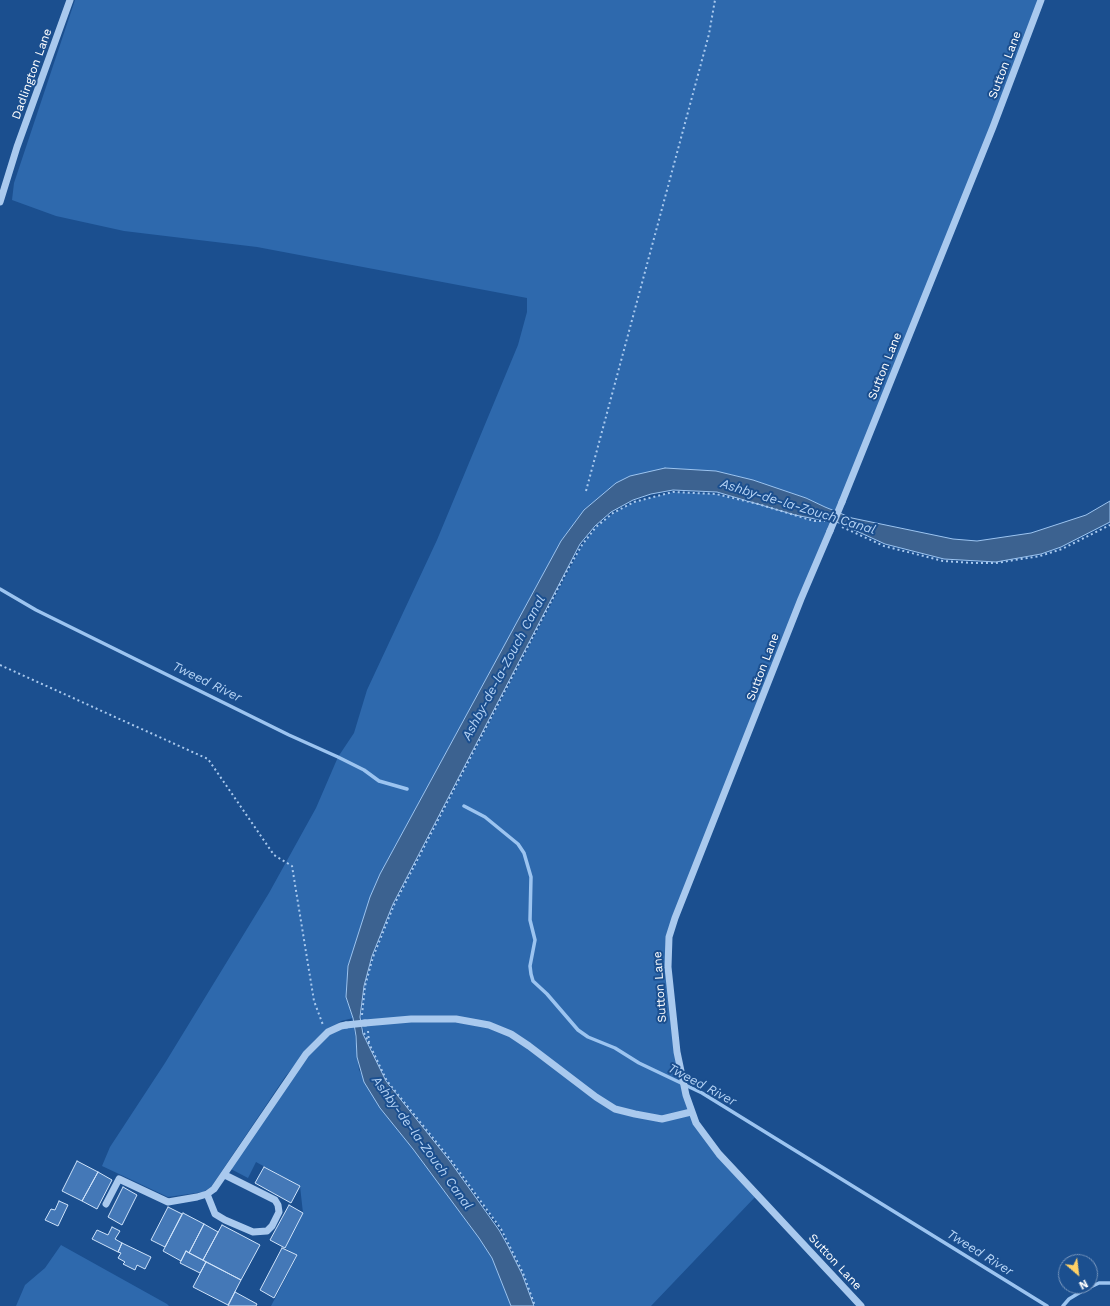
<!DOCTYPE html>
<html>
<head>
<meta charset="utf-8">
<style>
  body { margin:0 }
  #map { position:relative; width:1110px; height:1306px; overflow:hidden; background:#1b4f8f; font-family:"Work Sans",sans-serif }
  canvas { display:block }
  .north { position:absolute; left:1058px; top:1254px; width:40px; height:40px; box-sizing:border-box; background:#1b4f8f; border:1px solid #7695bc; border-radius:50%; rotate:152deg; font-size:11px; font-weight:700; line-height:16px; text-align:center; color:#fff }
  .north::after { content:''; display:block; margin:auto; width:14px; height:18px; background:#ffd166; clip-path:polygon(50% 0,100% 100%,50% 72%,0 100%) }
</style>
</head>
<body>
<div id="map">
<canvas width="1110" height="1306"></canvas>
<div class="north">N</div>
</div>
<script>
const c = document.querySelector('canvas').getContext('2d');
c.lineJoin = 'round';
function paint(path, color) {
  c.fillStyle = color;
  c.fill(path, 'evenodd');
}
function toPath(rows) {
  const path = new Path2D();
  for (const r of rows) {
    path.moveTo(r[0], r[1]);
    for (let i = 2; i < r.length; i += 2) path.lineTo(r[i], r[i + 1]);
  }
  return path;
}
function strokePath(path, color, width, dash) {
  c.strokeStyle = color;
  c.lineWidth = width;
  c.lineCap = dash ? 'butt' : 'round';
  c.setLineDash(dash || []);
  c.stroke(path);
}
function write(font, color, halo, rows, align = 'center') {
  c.font = font + ' "Work Sans",sans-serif';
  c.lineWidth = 4;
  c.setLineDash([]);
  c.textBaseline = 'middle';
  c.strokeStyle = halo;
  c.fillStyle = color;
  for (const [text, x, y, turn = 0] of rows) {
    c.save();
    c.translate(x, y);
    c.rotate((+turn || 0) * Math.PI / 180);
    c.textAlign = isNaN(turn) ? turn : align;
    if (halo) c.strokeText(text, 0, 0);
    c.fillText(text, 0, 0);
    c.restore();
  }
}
paint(toPath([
  [75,0,1041,0,838,513,806,498,753,480,716,471,584,510,561,541,380,874,348,966,346,997,353,1018,341,1021,315,1040,285,1077,211,1187,203,1192,168,1197,102,1166,110,1147,165,1063,269,893,316,808,338,757,354,733,367,690,437,540,518,345,527,312,527,298,257,247,124,231,56,216,12,200,14,183],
  [673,492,716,494,758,504,814,521,826,521,833,524,669,937,677,1052,696,1123,757,1195,651,1306,535,1306,523,1273,501,1229,450,1159,387,1081,376,1059,364,1033,361,1017,365,986,373,957,394,905,582,545,596,527,613,513,634,502],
  [354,1026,359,1070,380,1108,413,1149,479,1238,492,1258,511,1306,271,1306,297,1256,285,1248,303,1213,300,1186,256,1162,248,1178,229,1168,306,1054,328,1032],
  [61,1245,167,1304,169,1306,16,1306,25,1285,45,1268]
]), '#2e69ad');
const water = toPath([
  [665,468,716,471,753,480,806,498,825,507,852,518,953,539,977,541,1031,533,1086,515,1110,501,1110,522,1061,547,1041,554,996,562,944,559,885,544,839,523,825,519,815,519,795,515,717,492,673,490,651,494,633,500,611,512,595,526,580,544,393,904,372,956,364,986,360,1017,363,1034,386,1081,449,1160,499,1230,508,1246,522,1274,534,1306,511,1306,492,1258,479,1238,413,1149,380,1108,364,1082,357,1057,356,1036,353,1018,346,997,348,966,370,897,380,874,561,541,584,510,616,483,630,476,665,468]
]);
paint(water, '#3c6290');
strokePath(water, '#9cc4f0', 1);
strokePath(toPath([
  [0,589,36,610,289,735,338,757,364,770,379,781,407,789],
  [464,806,485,817,518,844,524,853,531,877,530,920,535,940,530,966,531,974,533,981,547,994,578,1030,588,1037,615,1048,639,1063,702,1093,1047,1306],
  [1063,1306,1069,1299,1084,1290,1099,1283,1110,1283]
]), '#9cc4f0', 3.5);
const building = toPath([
  [77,1161,98,1172,82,1201,62,1191,77,1161],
  [264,1167,300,1186,291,1203,255,1183,264,1167],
  [98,1172,112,1180,97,1209,82,1201,98,1172],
  [123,1187,137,1195,122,1225,108,1217,123,1187],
  [59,1201,68,1205,58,1226,45,1220,51,1209,55,1210,59,1201],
  [289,1205,303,1213,285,1248,270,1240,289,1205],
  [168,1207,182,1214,165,1247,151,1240,168,1207],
  [183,1213,204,1224,189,1253,186,1251,181,1261,163,1251,183,1213],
  [204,1224,218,1232,203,1260,189,1253,204,1224],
  [222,1225,260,1245,241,1280,203,1260,222,1225],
  [112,1227,120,1231,115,1239,122,1243,118,1252,92,1239,97,1230,108,1235,112,1227],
  [122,1243,151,1257,145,1269,137,1265,135,1270,123,1264,125,1262,118,1258,121,1253,118,1252,122,1243],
  [282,1248,297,1255,274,1298,260,1290,282,1248],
  [186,1251,206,1262,200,1273,180,1263,186,1251],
  [206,1262,241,1280,228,1305,193,1287,206,1262],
  [235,1292,257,1304,256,1306,228,1306,235,1292]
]);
paint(building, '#4478b7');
strokePath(building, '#cfe3fa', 1);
strokePath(toPath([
  [586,491,709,34,715,0],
  [842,527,884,546,943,561,973,563,996,563,1040,556,1062,549,1110,525],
  [0,665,208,759,274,855,292,866,314,1001,323,1025],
  [362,1015,365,986,373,957,394,905,568,569,582,545,596,527,613,513,634,502,673,492,716,494,758,504,814,521,825,521],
  [368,1031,369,1042],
  [364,1033,387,1081,450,1159,501,1229,523,1273,535,1306]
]), '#a9c9ee', 2, [2, 3]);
strokePath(toPath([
  [0,202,17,147,70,0],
  [842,502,993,127,1041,0],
  [830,531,801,599,675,918,669,937,668,967,677,1052,686,1095,696,1123,719,1154,861,1306],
  [365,1023,411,1019,456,1019,489,1025,511,1034,529,1046,596,1097,615,1109,635,1114,662,1119,691,1112],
  [207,1194,215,1214,225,1220,253,1232,267,1231,272,1226,279,1212,278,1205,275,1200,225,1175],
  [106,1204,119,1179,168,1202,197,1197,207,1194,214,1189,306,1054,328,1032,341,1026,346,1025]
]), '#a9c9ee', 7);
strokePath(toPath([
  [830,531,842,502],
  [346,1025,365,1023]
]), '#a9c9ee', 7);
write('12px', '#fff', '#1b4f8f', [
  ["Sutton Lane",1005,65,-69],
  ["Dadlington Lane",32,74,-70],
  ["Sutton Lane",885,366,-68],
  ["Sutton Lane",763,667,-69],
  ["Sutton Lane",660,987,-94],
  ["Sutton Lane",835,1262,47]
]);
write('italic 13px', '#b5d3f5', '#1b4f8f', [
  ["Ashby-de-la-Zouch Canal",798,507,17],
  ["Ashby-de-la-Zouch Canal",504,668,-62],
  ["Tweed River",207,682,26],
  ["Tweed River",702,1085,28],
  ["Ashby-de-la-Zouch Canal",422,1143,54],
  ["Tweed River",980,1253,32]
]);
</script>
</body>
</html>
